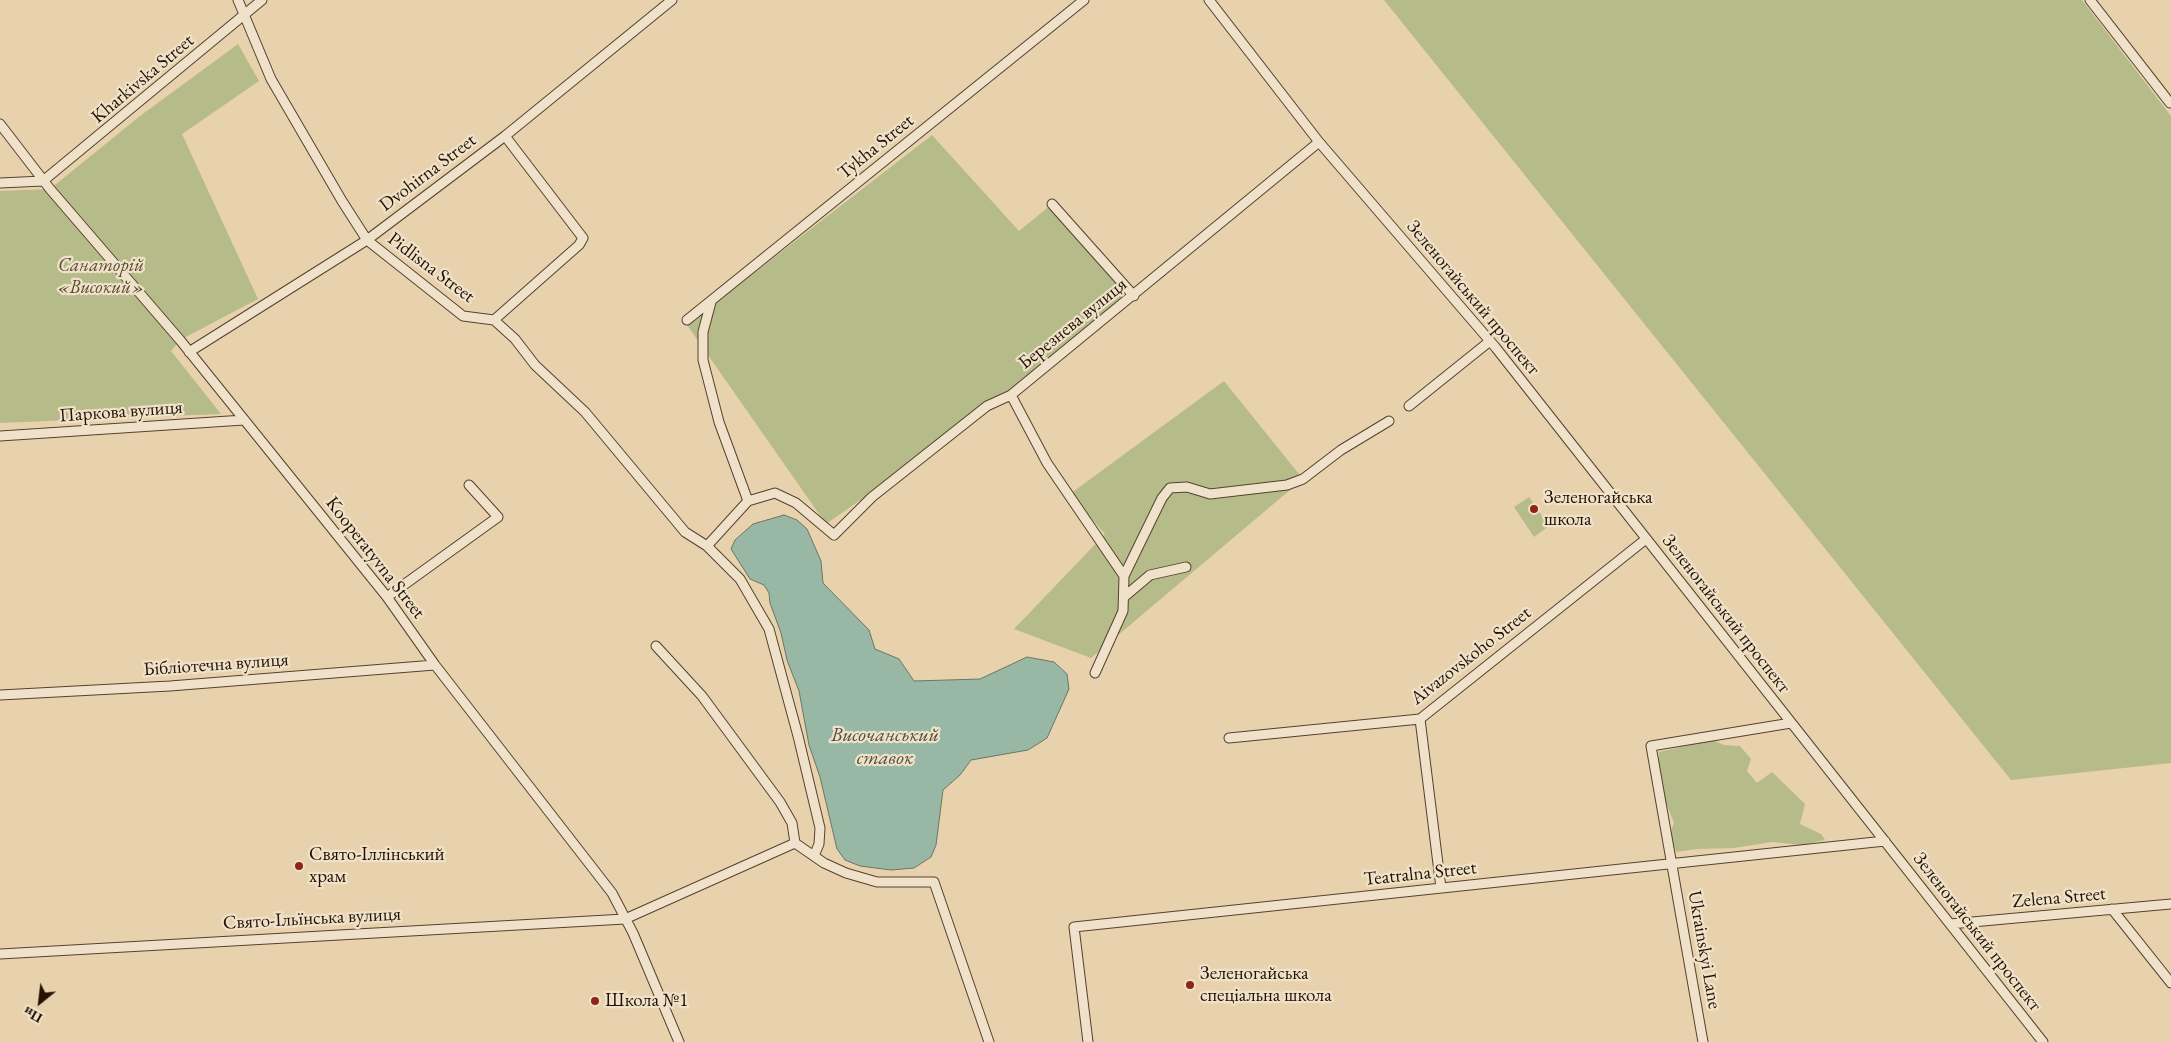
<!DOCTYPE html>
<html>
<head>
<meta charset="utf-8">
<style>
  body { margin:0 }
  #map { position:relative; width:2171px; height:1042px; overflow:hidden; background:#e8d2ae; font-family:"EB Garamond",serif }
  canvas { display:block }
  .north { position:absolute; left:15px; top:977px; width:50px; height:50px; -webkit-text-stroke:4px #f0e2ca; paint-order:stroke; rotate:209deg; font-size:14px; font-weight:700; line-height:20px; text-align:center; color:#231200 }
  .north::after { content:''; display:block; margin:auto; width:18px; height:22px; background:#231200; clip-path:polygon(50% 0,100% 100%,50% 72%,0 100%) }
</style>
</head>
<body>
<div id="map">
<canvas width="2171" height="1042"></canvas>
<div class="north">Пн</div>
</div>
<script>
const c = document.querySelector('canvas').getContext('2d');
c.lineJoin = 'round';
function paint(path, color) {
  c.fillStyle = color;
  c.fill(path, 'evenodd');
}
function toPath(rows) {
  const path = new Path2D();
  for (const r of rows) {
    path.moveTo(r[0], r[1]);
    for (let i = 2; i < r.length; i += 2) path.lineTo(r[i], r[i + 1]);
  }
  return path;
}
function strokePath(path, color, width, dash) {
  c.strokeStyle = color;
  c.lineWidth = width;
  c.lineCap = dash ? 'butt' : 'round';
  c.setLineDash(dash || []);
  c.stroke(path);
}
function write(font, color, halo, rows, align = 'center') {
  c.font = font + ' "EB Garamond",serif';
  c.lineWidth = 4.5;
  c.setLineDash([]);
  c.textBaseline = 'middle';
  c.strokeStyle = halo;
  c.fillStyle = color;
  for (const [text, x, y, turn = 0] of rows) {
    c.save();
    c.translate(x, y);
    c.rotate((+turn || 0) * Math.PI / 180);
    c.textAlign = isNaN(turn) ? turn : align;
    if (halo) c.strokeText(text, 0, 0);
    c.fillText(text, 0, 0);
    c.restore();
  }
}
paint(toPath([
  [1384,0,2082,0,2171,116,2171,763,2011,780],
  [238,44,259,81,182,134,258,299,180,340,171,351,221,414,0,423,0,191,50,189,140,116],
  [932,135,1019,231,1052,204,1134,296,1011,395,826,524,687,325],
  [1224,381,1303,479,1091,658,1014,629,1105,534,1070,494],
  [1529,497,1549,526,1534,537,1514,507],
  [1712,740,1724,745,1740,746,1751,759,1747,771,1757,783,1772,772,1805,804,1800,824,1821,834,1825,840,1802,845,1772,842,1734,848,1697,849,1676,852,1670,834,1674,823,1665,800,1658,764,1659,752]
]), '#b6bb8a');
const water = toPath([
  [784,515,797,520,807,529,821,561,823,583,869,630,875,649,899,659,914,681,980,679,1027,657,1054,662,1067,674,1069,689,1047,738,1028,750,971,760,960,775,943,790,936,845,931,857,914,868,891,870,860,866,845,860,837,849,820,777,809,745,799,691,787,660,781,633,770,603,769,593,764,585,750,579,731,549,735,540,753,524,784,515]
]);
paint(water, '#98b8a5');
strokePath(water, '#697663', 1);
const street = toPath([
  [238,0,271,79,342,201,367,240,463,316,494,320,515,339,535,365,585,412,685,532,707,546,740,579,769,629,798,736,820,828,819,844,814,856],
  [1209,0,1319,142,1496,348,2043,1042],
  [2090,0,2170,103,2171,102],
  [0,124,50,189,180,340,387,597,435,665,612,893,633,933,679,1042],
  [0,183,43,181,262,0],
  [1052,204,1134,296],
  [711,302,703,332,703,360,719,422,748,501],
  [494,320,579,245,583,238,505,136],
  [687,320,1084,0],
  [189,352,367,240,505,136,672,0],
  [1409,406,1490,341],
  [0,436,244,420],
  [707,546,748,501,775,493,796,503,834,535,872,497,987,406,1011,395],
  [1124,576,1047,463,1011,395,1319,142],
  [387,597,498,517,469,485],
  [1124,597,1150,575,1186,567],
  [656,646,702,696,780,802,792,823,795,843,824,863,846,873,877,882,934,882,989,1042],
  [1095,673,1123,611,1124,576,1162,498,1170,488,1187,487,1210,494,1287,485,1303,479,1341,450,1389,421],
  [0,695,170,686,435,665],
  [1420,719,1441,888],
  [1229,738,1420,719,1646,539],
  [2112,909,2171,983],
  [1950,924,2171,904],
  [0,954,625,919,795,843],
  [1088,1042,1074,927,1885,841],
  [1703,1042,1651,746,1791,723]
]);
strokePath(street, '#54422c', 11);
strokePath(street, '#f0e2ca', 9);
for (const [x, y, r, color] of [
  [1534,509,5,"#8f2418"],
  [299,866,5,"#8f2418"],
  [1190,985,5,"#8f2418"],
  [595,1001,5,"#8f2418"]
]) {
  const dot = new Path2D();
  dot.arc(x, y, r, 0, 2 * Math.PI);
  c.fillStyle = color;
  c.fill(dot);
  strokePath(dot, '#f0e2ca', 2);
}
write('19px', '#231200', '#f0e2ca', [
  ["Kharkivska Street",143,79,-40],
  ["Tykha Street",876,147,-39],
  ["Dvohirna Street",428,173,-37],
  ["Pidlisna Street",431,268,37],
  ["Зеленогайський проспект",1473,298,50],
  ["Березнева вулиця",1073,324,-39],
  ["Паркова вулиця",121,412,-4],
  ["Kooperatyvna Street",375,558,52],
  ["Зеленогайський проспект",1726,614,52],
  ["Aivazovskoho Street",1471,656,-38],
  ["Бібліотечна вулиця",216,665,-4],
  ["Teatralna Street",1420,874,-6],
  ["Zelena Street",2059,898,-5],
  ["Свято-Ільїнська вулиця",312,919,-3],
  ["Зеленогайський проспект",1977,932,52],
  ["Ukrainskyi Lane",1704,950,80]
]);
write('italic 19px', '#564d30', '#f0e2ca', [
  ["Санаторій",101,266],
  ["«Високий»",101,288]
]);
write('19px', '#231200', '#f0e2ca', [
  ["Зеленогайська",1544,498],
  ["школа",1544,520],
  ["Свято-Іллінський",309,855],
  ["храм",309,877],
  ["Зеленогайська",1200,974],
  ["спеціальна школа",1200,996],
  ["Школа №1",605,1001]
], 'left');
write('italic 20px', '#4c4c3a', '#f0e2ca', [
  ["Височанський",885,736],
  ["ставок",885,759]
]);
</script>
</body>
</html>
